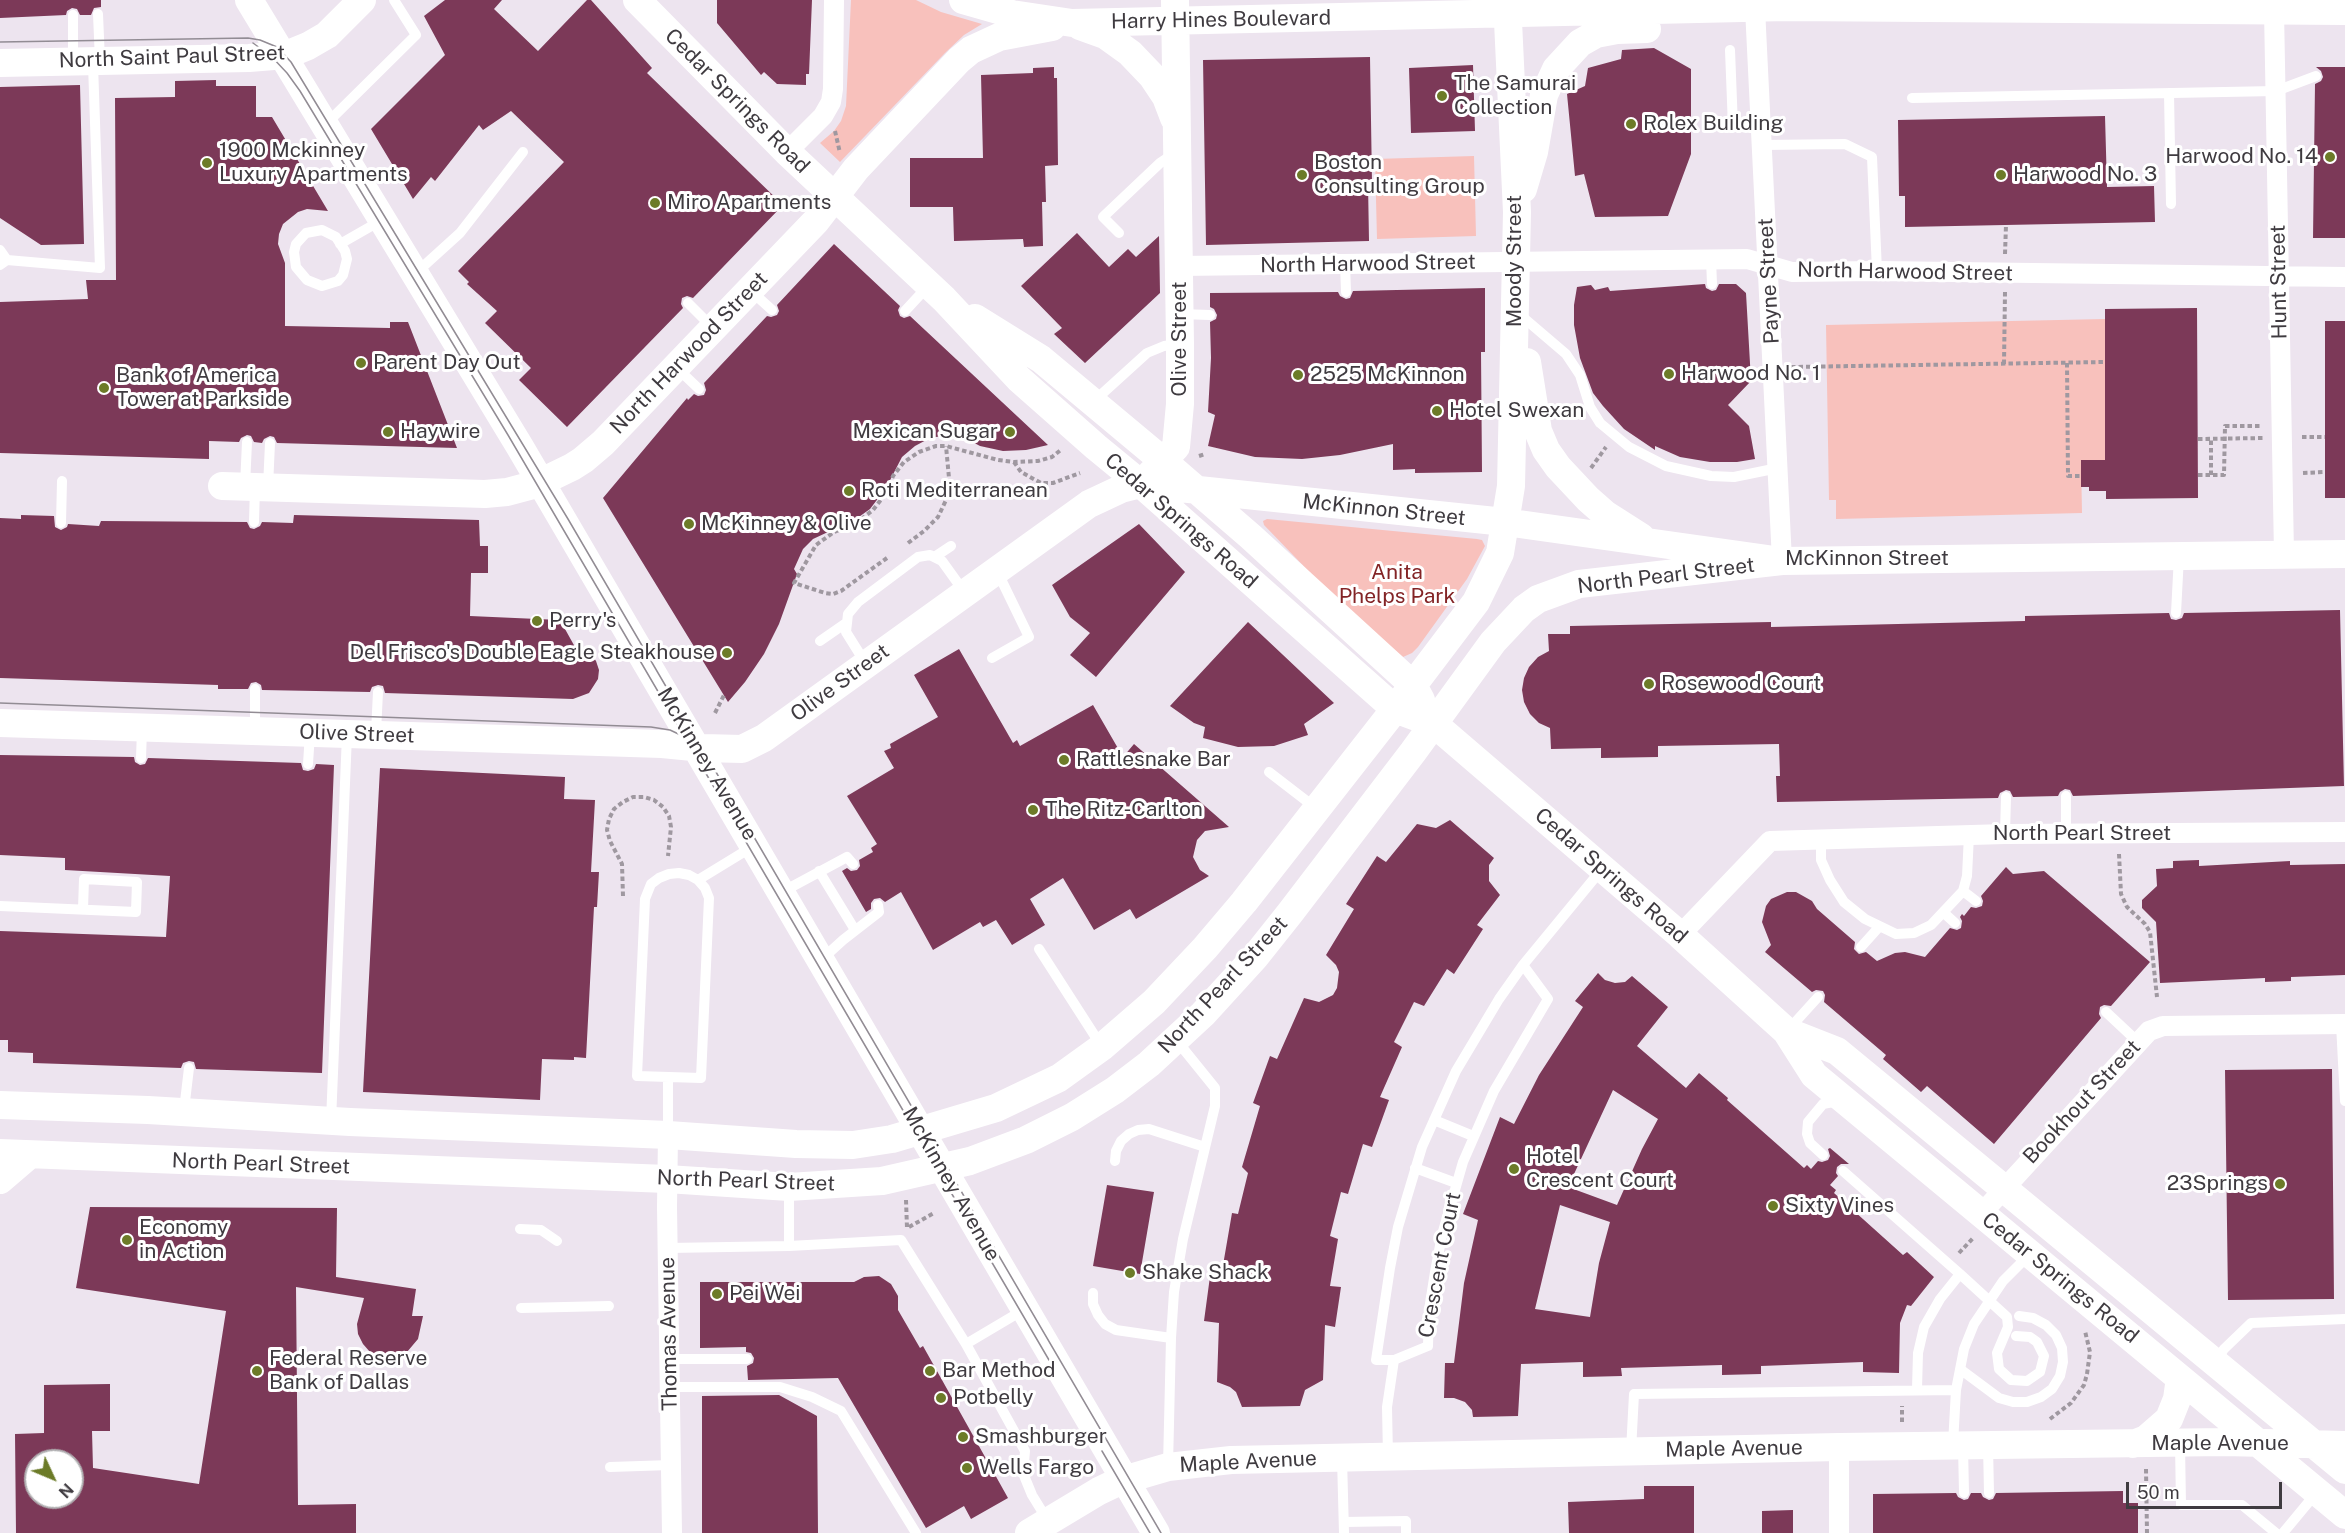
<!DOCTYPE html>
<html>
<head>
<meta charset="utf-8">
<style>
  body { margin:0 }
  #map { position:relative; width:2345px; height:1533px; overflow:hidden; background:#ede4ef; font-family:"Public Sans",sans-serif }
  canvas { display:block }
  .north { position:absolute; left:24px; top:1449px; width:60px; height:60px; box-sizing:border-box; background:#fff; border:2px solid #b2b1b3; border-radius:50%; rotate:134deg; font-size:16px; font-weight:700; line-height:24px; text-align:center; color:#3f3b40 }
  .north::after { content:''; display:block; margin:auto; width:21px; height:27px; background:#6c7b28; clip-path:polygon(50% 0,100% 100%,50% 72%,0 100%) }
  .scale { position:absolute; left:2126px; top:1482px; width:156px; height:27px; box-sizing:border-box; border:3px solid #3f3b40; border-top:0; padding-left:8px; font-size:18px; line-height:21px; white-space:nowrap; color:#3f3b40; -webkit-text-stroke:4px #fff; paint-order:stroke }
</style>
</head>
<body>
<div id="map">
<canvas width="2345" height="1533"></canvas>
<div class="north">N</div>
<div class="scale">50 m</div>
</div>
<script>
const c = document.querySelector('canvas').getContext('2d');
c.lineJoin = 'round';
function paint(path, color) {
  c.fillStyle = color;
  c.fill(path, 'evenodd');
}
function toPath(rows) {
  const path = new Path2D();
  for (const r of rows) {
    path.moveTo(r[0], r[1]);
    for (let i = 2; i < r.length; i += 2) path.lineTo(r[i], r[i + 1]);
  }
  return path;
}
function strokePath(path, color, width, dash) {
  c.strokeStyle = color;
  c.lineWidth = width;
  c.lineCap = dash ? 'butt' : 'round';
  c.setLineDash(dash || []);
  c.stroke(path);
}
function write(font, color, halo, rows, align = 'center') {
  c.font = font + ' "Public Sans",sans-serif';
  c.lineWidth = 6;
  c.setLineDash([]);
  c.textBaseline = 'middle';
  c.strokeStyle = halo;
  c.fillStyle = color;
  for (const [text, x, y, turn = 0] of rows) {
    c.save();
    c.translate(x, y);
    c.rotate((+turn || 0) * Math.PI / 180);
    c.textAlign = isNaN(turn) ? turn : align;
    if (halo) c.strokeText(text, 0, 0);
    c.fillText(text, 0, 0);
    c.restore();
  }
}
paint(toPath([
  [851,0,916,0,941,12,982,24,964,35,945,53,840,162,820,143,834,131,841,121,846,106],
  [1474,156,1476,236,1377,239,1375,159],
  [2105,319,2105,460,2081,460,2082,513,1836,519,1836,500,1829,500,1826,325],
  [1267,519,1477,539,1482,540,1485,546,1467,579,1418,647,1412,653,1403,657,1347,611,1264,525,1263,521]
]), '#f8c1bc');
paint(toPath([
  [0,0,101,0,101,7,94,8,91,15,80,15,77,9,72,8,67,11,66,15,0,18],
  [445,0,502,0,494,9,538,51,587,0,591,0,652,68,647,73,783,205,693,298,687,296,682,298,681,304,683,308,567,427,519,380,531,368,485,323,497,311,467,284,469,282,458,271,564,162,511,111,483,130,479,125,435,181,431,177,413,199,371,129,445,55,424,16],
  [717,0,812,0,809,74,806,74,806,85,777,84,764,72,761,75,717,23],
  [1654,48,1691,69,1691,154,1668,216,1595,217,1584,174,1575,176,1567,94,1585,86,1588,68,1621,59,1622,50],
  [1370,57,1372,183,1368,183,1369,241,1206,245,1203,60],
  [1473,65,1475,131,1411,133,1409,68],
  [1054,67,1054,78,1057,78,1058,165,1045,166,1046,202,1042,202,1043,246,1024,247,1023,239,954,241,953,207,910,207,910,158,983,158,981,75,1033,73,1033,68],
  [2316,67,2345,67,2345,238,2313,238,2315,84,2321,81,2323,77,2321,71],
  [216,80,216,86,256,86,256,117,272,117,328,211,307,209,298,212,283,224,279,234,278,244,285,263,285,326,390,328,390,322,408,322,457,448,277,443,274,437,270,436,264,439,262,443,254,442,251,436,247,435,241,438,239,442,209,441,209,459,0,453,0,302,88,299,86,280,116,280,115,98,175,97,175,81],
  [80,85,84,244,41,245,0,218,0,87],
  [2105,116,2107,187,2154,186,2155,222,1905,227,1905,196,1899,196,1898,120],
  [1077,233,1109,267,1128,249,1136,257,1159,236,1160,293,1085,363,1054,334,1062,328,1021,286],
  [834,244,900,306,898,310,900,316,904,318,910,316,1048,445,1026,450,1003,451,980,446,965,438,948,435,930,438,915,446,902,457,886,488,870,509,856,519,813,539,803,549,794,569,797,574,779,624,764,654,745,682,728,702,603,498,687,398,688,400,694,394,698,396,704,395,706,390,704,383,767,316,771,317,777,315,779,311,777,305],
  [1705,284,1706,288,1712,291,1716,290,1719,284,1736,284,1746,293,1751,381,1728,405,1749,426,1755,459,1737,462,1710,462,1680,457,1655,446,1655,450,1624,429,1603,406,1593,393,1580,358,1574,325,1574,305,1577,287,1591,285,1595,290,1608,287,1610,291],
  [1485,288,1485,352,1481,352,1482,472,1415,473,1415,469,1393,470,1393,444,1340,455,1302,459,1255,457,1208,446,1215,415,1208,412,1211,358,1210,322,1216,319,1217,315,1214,309,1210,307,1210,293,1338,292,1340,296,1346,299,1350,298,1353,291],
  [2197,308,2198,498,2106,499,2106,491,2089,491,2089,487,2081,487,2081,460,2105,460,2105,309],
  [2325,321,2345,321,2345,498,2325,498],
  [21,515,54,516,55,527,61,530,67,527,68,524,99,526,101,521,247,522,250,528,254,529,260,526,262,522,293,523,294,515,479,520,480,546,488,546,488,573,471,573,470,616,560,620,575,647,591,654,596,661,599,670,598,679,589,693,573,699,385,693,383,686,378,685,372,687,370,692,262,690,261,685,256,682,251,683,248,689,218,689,218,685,0,678,0,518,21,519],
  [1139,524,1185,572,1096,677,1070,655,1090,633,1070,617,1052,585],
  [2340,610,2344,786,2073,796,2070,790,2065,789,2060,792,2058,796,2013,797,2010,791,2006,790,2000,793,1998,798,1777,802,1776,776,1780,776,1779,744,1658,746,1658,757,1601,758,1601,748,1551,749,1550,728,1539,723,1530,714,1524,702,1522,690,1524,678,1529,667,1538,657,1549,651,1548,634,1570,634,1570,626,1771,622,1771,627,2025,621,2025,616,2169,613,2171,619,2176,620,2182,618,2184,613],
  [1248,622,1334,703,1304,724,1308,735,1274,746,1238,747,1203,738,1205,727,1194,723,1170,706],
  [959,649,1013,743,1017,740,1020,746,1093,705,1123,757,1134,744,1229,827,1205,831,1197,840,1193,857,1200,870,1209,876,1136,919,1130,909,1094,930,1063,878,1030,899,1045,925,1012,945,996,920,983,927,980,922,933,950,901,892,885,902,880,898,874,899,871,903,871,909,866,912,842,871,847,868,851,871,857,870,860,866,859,860,873,852,871,848,877,844,847,796,894,768,884,751,891,748,890,744,938,717,914,675],
  [0,755,134,757,135,762,140,765,145,764,148,758,301,763,303,770,308,771,314,769,316,764,334,765,322,1073,196,1069,194,1062,189,1061,183,1063,181,1068,33,1063,33,1053,8,1052,8,1040,0,1040,0,931,166,937,170,876,65,870,65,858,0,855],
  [380,768,565,777,564,799,595,800,591,872,599,872,597,907,594,907,586,1058,574,1057,574,1060,542,1059,540,1100,363,1092],
  [1450,820,1494,858,1489,865,1489,881,1500,895,1477,925,1483,929,1454,974,1447,969,1424,1006,1414,1002,1394,1042,1402,1047,1380,1097,1389,1100,1372,1147,1363,1144,1348,1194,1341,1192,1330,1236,1338,1239,1330,1286,1341,1287,1335,1327,1325,1325,1323,1380,1305,1390,1300,1406,1242,1407,1236,1392,1230,1387,1217,1382,1219,1323,1204,1321,1211,1269,1222,1271,1232,1213,1238,1214,1248,1173,1242,1167,1260,1106,1253,1103,1270,1056,1277,1059,1304,998,1319,1002,1333,995,1337,988,1339,972,1336,965,1326,955,1354,909,1346,904,1377,856,1386,862,1417,824,1436,828],
  [2199,860,2199,866,2290,861,2290,865,2345,864,2345,975,2291,977,2291,981,2265,982,2265,978,2160,983,2156,922,2142,908,2142,900,2157,886,2156,869,2173,868,2173,861],
  [2006,867,2013,874,2044,871,2150,962,2111,1006,2104,1005,2100,1007,2099,1014,2101,1018,1994,1144,1927,1086,1921,1092,1883,1059,1886,1055,1824,1002,1825,995,1823,991,1816,990,1812,992,1765,952,1771,945,1762,922,1766,906,1771,899,1787,892,1796,892,1812,901,1817,909,1855,942,1854,949,1859,954,1866,952,1877,961,1895,953,1905,952,1925,957,1950,928,1957,930,1961,928,1962,921,1960,917,1962,914,1964,916,1971,907,1976,908,1982,906,1983,901,1981,896],
  [1598,973,1605,980,1615,983,1625,982,1632,976,1668,1007,1637,1046,1686,1088,1699,1073,1728,1098,1727,1100,1804,1168,1807,1165,1811,1169,1818,1161,1822,1162,1828,1160,1830,1156,1828,1149,1830,1148,1849,1164,1841,1164,1837,1167,1836,1173,1838,1176,1830,1185,1836,1190,1834,1193,1903,1255,1907,1252,1934,1277,1911,1306,1907,1305,1900,1323,1899,1373,1863,1372,1863,1362,1761,1366,1761,1374,1722,1375,1722,1365,1621,1368,1622,1376,1583,1377,1583,1362,1521,1364,1518,1416,1473,1417,1472,1410,1465,1402,1454,1398,1444,1398,1445,1363,1454,1363,1464,1283,1478,1220,1463,1214,1500,1117,1514,1124,1539,1075,1583,1007,1575,1001],
  [1613,1090,1658,1119,1642,1149,1617,1205,1568,1187],
  [1560,1205,1610,1222,1599,1263,1590,1317,1535,1309],
  [2332,1069,2334,1299,2228,1300,2225,1070],
  [1107,1185,1154,1192,1140,1274,1093,1266],
  [90,1207,337,1208,336,1277,416,1289,412,1316,423,1316,418,1339,407,1352,390,1358,380,1357,370,1352,363,1344,358,1334,357,1324,364,1298,296,1287,298,1505,356,1504,356,1533,16,1533,15,1434,44,1433,44,1385,110,1384,110,1431,92,1431,93,1468,199,1484,226,1311,76,1288],
  [36,1461,72,1461,72,1497,36,1497],
  [879,1276,891,1284,898,1296,898,1310,920,1348,923,1346,1008,1498,971,1519,964,1506,926,1528,838,1378,748,1380,747,1366,753,1363,754,1358,751,1353,746,1352,746,1347,700,1348,700,1282,854,1282,864,1277],
  [779,1395,817,1416,818,1533,702,1533,702,1396],
  [1644,1486,1694,1486,1694,1533,1569,1533,1568,1502,1644,1499],
  [2123,1491,2123,1503,2138,1503,2138,1533,1873,1533,1873,1494,1956,1493,1958,1497,1964,1500,1968,1499,1971,1493,1981,1493,1983,1497,1989,1500,1993,1499,1996,1493],
  [1793,1510,1793,1533,1762,1533,1762,1511]
]), '#7c3958');
strokePath(toPath([
  [835,131,840,153],
  [2005,254,2006,225],
  [2067,363,2068,476,2081,476],
  [2004,364,2005,292],
  [1791,367,2105,362],
  [2302,437,2325,437],
  [2198,439,2264,438],
  [1199,456,1205,454],
  [1014,462,1021,472,1041,483,1053,483,1080,473],
  [1591,468,1606,447],
  [2303,473,2325,472],
  [2198,475,2224,475,2225,426,2262,426],
  [2211,475,2211,439],
  [908,543,924,531,938,517,947,498,949,478,946,446],
  [887,558,841,591,833,594,825,593,794,583,816,545,834,532,855,524,873,510,887,492,893,476,904,462,919,452,936,446,946,446,998,460,1014,462,1038,461,1052,457,1062,449],
  [715,713,724,695],
  [2119,854,2121,894,2127,907,2145,924,2150,932,2157,997],
  [623,896,622,864,610,841,607,830,609,819,614,809,623,802,633,797,644,797,654,800,663,807,669,816,671,827,668,856],
  [906,1200,907,1228],
  [909,1227,934,1213],
  [1959,1253,1974,1237],
  [2050,1419,2071,1403,2084,1385,2087,1374,2090,1352,2085,1331],
  [1902,1422,1902,1406],
  [2146,1469,2147,1533]
]), '#9f98a0', 4, [4.5, 3]);
strokePath(toPath([
  [98,14,100,61],
  [73,15,73,60],
  [1730,50,1733,127,1762,126],
  [2169,93,2171,204],
  [1912,98,2276,91,2316,76],
  [326,124,416,35,394,0],
  [1763,145,1845,144,1872,157,1877,271],
  [322,230,336,237,345,251,347,259,343,275,338,281,322,286,307,280,296,267,294,252,296,244,306,233,322,230],
  [1119,233,1103,217,1160,163,1175,153],
  [340,244,382,220],
  [0,250,7,260],
  [1711,259,1712,284],
  [1345,264,1346,292],
  [0,265,7,260,100,268,93,64],
  [417,272,460,233,523,152],
  [750,290,772,310],
  [688,303,713,328],
  [905,311,929,285],
  [1518,313,1566,354,1580,375,1590,407,1600,423,1629,447,1666,466,1711,476,1734,477,1778,468],
  [1180,314,1210,315],
  [678,369,699,389],
  [1093,402,1147,353,1164,346,1180,344],
  [245,486,247,442],
  [268,487,270,443],
  [254,522,255,487],
  [61,523,62,481],
  [936,556,951,546],
  [2176,613,2179,556],
  [820,641,846,623],
  [992,658,1029,637,997,571],
  [866,664,846,632,848,614,858,602,918,557,930,555,942,561,965,593],
  [255,730,255,689],
  [376,732,378,692],
  [141,758,142,730],
  [308,764,310,733],
  [1269,772,1317,809],
  [2066,796,2066,835],
  [2005,834,2006,797],
  [1821,839,1821,860,1830,880,1844,902,1865,919,1896,934,1914,933,1931,925,1963,891,1967,876,1969,835],
  [819,871,855,930],
  [679,873,689,875,698,880,705,888,709,898,701,1078,637,1076,645,899,651,884,659,878,669,874,679,873],
  [698,880,752,847],
  [1963,891,1976,901],
  [782,892,847,857,853,864],
  [0,906,136,912,137,882,84,879,83,909],
  [1944,913,1955,923],
  [1861,947,1879,927],
  [1039,949,1102,1047],
  [821,960,843,940,879,912,878,905],
  [2106,1012,2137,1041],
  [2341,1024,2345,1101],
  [1789,1029,1818,997],
  [668,1077,668,1133],
  [184,1110,189,1068],
  [1434,1120,1473,1136],
  [331,1121,347,735],
  [1823,1155,1810,1143,1807,1134,1808,1122,1823,1104,1838,1101],
  [1115,1161,1116,1151,1121,1141,1129,1134,1138,1130,1149,1129,1205,1147],
  [1415,1168,1456,1183],
  [1843,1171,1960,1274],
  [520,1229,541,1230,557,1241],
  [789,1246,789,1187],
  [668,1248,789,1246,901,1240,966,1344,1025,1451,1023,1473,1032,1495,1048,1521],
  [1093,1293,1093,1304,1098,1315,1105,1324,1116,1330,1171,1338],
  [521,1308,609,1306],
  [966,1344,1025,1309],
  [670,1359,747,1359],
  [1394,1360,1428,1346,1429,1310,1435,1272,1442,1235,1463,1162,1494,1091,1548,999,1523,965],
  [2215,1362,2224,1349,2251,1323,2345,1319],
  [1960,1369,1999,1398,2013,1402,2027,1402,2041,1397,2052,1389,2060,1376,2063,1362,2062,1348,2056,1335,2046,1325,2033,1318,2019,1316],
  [670,1387,780,1387,812,1397,841,1411,916,1533],
  [1917,1389,1918,1353,1924,1327,1940,1299,1960,1274,2007,1317,2008,1327,1997,1353,1999,1369,2011,1380,2027,1381,2040,1372,2044,1356,2037,1342,2030,1337,2016,1336],
  [1953,1444,1956,1390,1964,1349,1974,1324,2003,1281,2030,1254],
  [2180,1444,2181,1505,2242,1505,2276,1533],
  [1988,1445,1989,1493],
  [1963,1446,1964,1493],
  [1631,1451,1634,1394,1956,1390],
  [1388,1456,1387,1407,1394,1360,1376,1360,1390,1268,1398,1227,1422,1147,1456,1071,1499,999,1523,965,1602,869],
  [1342,1458,1344,1533],
  [1168,1466,1171,1338,1174,1292,1183,1239,1215,1106,1215,1088,1177,1041],
  [610,1467,671,1465],
  [1344,1522,1406,1521,1406,1533],
  [2283,1533,2317,1492]
]), '#fff', 10);
strokePath(toPath([
  [1755,8,1782,561],
  [2274,10,2284,554],
  [787,152,823,116,831,102,833,89,834,0],
  [1180,266,1747,259,1792,272,1877,271,2345,277],
  [1680,935,1770,841,2005,834,2345,832],
  [668,1135,667,1207,672,1533],
  [1981,1214,2149,1031,2163,1026,2345,1024],
  [1839,1447,1839,1533]
]), '#fff', 20);
strokePath(toPath([
  [249,0,520,447,1156,1533],
  [637,0,787,152,944,299,1019,379,1096,447,1141,484,1395,709,1433,723,1680,935,1786,1031,1814,1075,2345,1515],
  [963,0,1012,14,1072,23,1787,7,2345,11],
  [1080,26,1105,35,1130,53,1152,76,1166,97,1174,118],
  [0,63,249,58,286,55,308,46,327,35,362,0],
  [1523,189,1534,152,1544,95,1556,69,1580,43,1596,34,1617,30,1647,29],
  [975,318,1041,359,1162,460,1250,536,1413,685,1421,700],
  [1527,362,1538,431,1546,450,1558,467,1588,499,1605,514,1641,537],
  [1141,484,1505,522,1782,561,2345,554],
  [222,486,485,494,507,492,537,484,572,467,583,460,603,443,816,221,856,169,959,60,971,50,999,37,1052,27],
  [0,723,662,744,703,748,742,749,764,738,1089,504,1121,489,1141,484,1176,447,1180,404,1180,344,1175,0],
  [1786,1031,1837,1051,2345,1470],
  [0,1105,148,1110,350,1122,668,1135,796,1144,853,1145,892,1139,996,1108,1059,1078,1102,1047,1154,1002,1205,948,1244,902,1395,709,1476,602,1500,553,1511,486,1517,212,1507,0],
  [0,1153,667,1179,789,1187,882,1181,970,1161,1026,1140,1072,1117,1115,1090,1149,1064,1203,1014,1255,957,1290,913,1413,752,1493,642,1524,609,1538,599,1579,584,1782,561],
  [0,1180,28,1156],
  [2133,1444,2146,1439,2169,1419,2177,1399,2180,1378],
  [1029,1533,1099,1491,1120,1481,1168,1467,1231,1460,1839,1447,2225,1442,2345,1445]
]), '#fff', 28);
strokePath(toPath([
  [0,42,248,38,260,40,277,47,291,62,568,519,1161,1533],
  [253,43,271,56,287,73,300,91,508,435,1049,1360],
  [0,703,651,727,670,730,687,738],
  [1102,1451,1150,1533]
]), '#928c94', 1.5);
for (const [x, y, r, color] of [
  [1442,96,6,"#6c7b28"],
  [1631,124,6,"#6c7b28"],
  [2330,157,6,"#6c7b28"],
  [207,163,6,"#6c7b28"],
  [1302,175,6,"#6c7b28"],
  [2001,175,6,"#6c7b28"],
  [655,203,6,"#6c7b28"],
  [361,363,6,"#6c7b28"],
  [1669,374,6,"#6c7b28"],
  [1298,375,6,"#6c7b28"],
  [104,388,6,"#6c7b28"],
  [1437,411,6,"#6c7b28"],
  [388,432,6,"#6c7b28"],
  [1010,432,6,"#6c7b28"],
  [849,491,6,"#6c7b28"],
  [689,524,6,"#6c7b28"],
  [537,621,6,"#6c7b28"],
  [727,653,6,"#6c7b28"],
  [1649,684,6,"#6c7b28"],
  [1064,760,6,"#6c7b28"],
  [1033,810,6,"#6c7b28"],
  [1514,1169,6,"#6c7b28"],
  [2280,1184,6,"#6c7b28"],
  [1773,1206,6,"#6c7b28"],
  [127,1240,6,"#6c7b28"],
  [1130,1273,6,"#6c7b28"],
  [717,1294,6,"#6c7b28"],
  [257,1371,6,"#6c7b28"],
  [930,1371,6,"#6c7b28"],
  [941,1398,6,"#6c7b28"],
  [963,1437,6,"#6c7b28"],
  [967,1468,6,"#6c7b28"]
]) {
  const dot = new Path2D();
  dot.arc(x, y, r, 0, 2 * Math.PI);
  c.fillStyle = color;
  c.fill(dot);
  strokePath(dot, '#fff', 2);
}
write('21px', '#3f3b40', '#fff', [
  ["Harry Hines Boulevard",1221,20,-1],
  ["North Saint Paul Street",172,57,-2],
  ["Cedar Springs Road",737,101,45],
  ["Moody Street",1515,261,-90],
  ["North Harwood Street",1368,264,-1],
  ["North Harwood Street",1905,272,1],
  ["Payne Street",1769,281,-93],
  ["Hunt Street",2279,282,-91],
  ["Olive Street",1180,339,-90],
  ["North Harwood Street",689,353,-46],
  ["McKinnon Street",1384,510,6],
  ["Cedar Springs Road",1181,521,41],
  ["McKinnon Street",1867,559],
  ["North Pearl Street",1666,576,-7],
  ["Olive Street",840,683,-36],
  ["Olive Street",357,734,2],
  ["McKinney Avenue",707,764,59],
  ["North Pearl Street",2082,834],
  ["Cedar Springs Road",1611,876,41],
  ["North Pearl Street",1223,985,-47],
  ["Bookhout Street",2082,1102,-47],
  ["North Pearl Street",261,1164,2],
  ["North Pearl Street",746,1181,2],
  ["McKinney Avenue",951,1184,60],
  ["Crescent Court",1440,1265,-79],
  ["Cedar Springs Road",2060,1278,39],
  ["Thomas Avenue",669,1334,-91],
  ["Maple Avenue",2220,1444],
  ["Maple Avenue",1734,1449,-1],
  ["Maple Avenue",1248,1462,-3]
]);
write('21px', '#3f3b40', '#fff', [
  ["The Samurai",1454,84],
  ["Collection",1454,108],
  ["Rolex Building",1643,124],
  ["1900 Mckinney",219,151],
  ["Luxury Apartments",219,175],
  ["Harwood No. 14",2318,157,"right"],
  ["Boston",1314,163],
  ["Consulting Group",1314,187],
  ["Harwood No. 3",2013,175],
  ["Miro Apartments",667,203],
  ["Parent Day Out",373,363],
  ["Harwood No. 1",1681,374],
  ["2525 McKinnon",1310,375],
  ["Bank of America",116,376],
  ["Tower at Parkside",116,400],
  ["Hotel Swexan",1449,411],
  ["Haywire",400,432],
  ["Mexican Sugar",998,432,"right"],
  ["Roti Mediterranean",861,491],
  ["McKinney & Olive",701,524],
  ["Perry's",549,621],
  ["Del Frisco's Double Eagle Steakhouse",715,653,"right"],
  ["Rosewood Court",1661,684],
  ["Rattlesnake Bar",1076,760],
  ["The Ritz-Carlton",1045,810],
  ["Hotel",1526,1157],
  ["Crescent Court",1526,1181],
  ["23Springs",2268,1184,"right"],
  ["Sixty Vines",1785,1206],
  ["Economy",139,1228],
  ["in Action",139,1252],
  ["Shake Shack",1142,1273],
  ["Pei Wei",729,1294],
  ["Federal Reserve",269,1359],
  ["Bank of Dallas",269,1383],
  ["Bar Method",942,1371],
  ["Potbelly",953,1398],
  ["Smashburger",975,1437],
  ["Wells Fargo",979,1468]
], 'left');
write('21px', '#832426', '#fff', [
  ["Anita",1397,573],
  ["Phelps Park",1397,597]
]);
</script>
</body>
</html>
